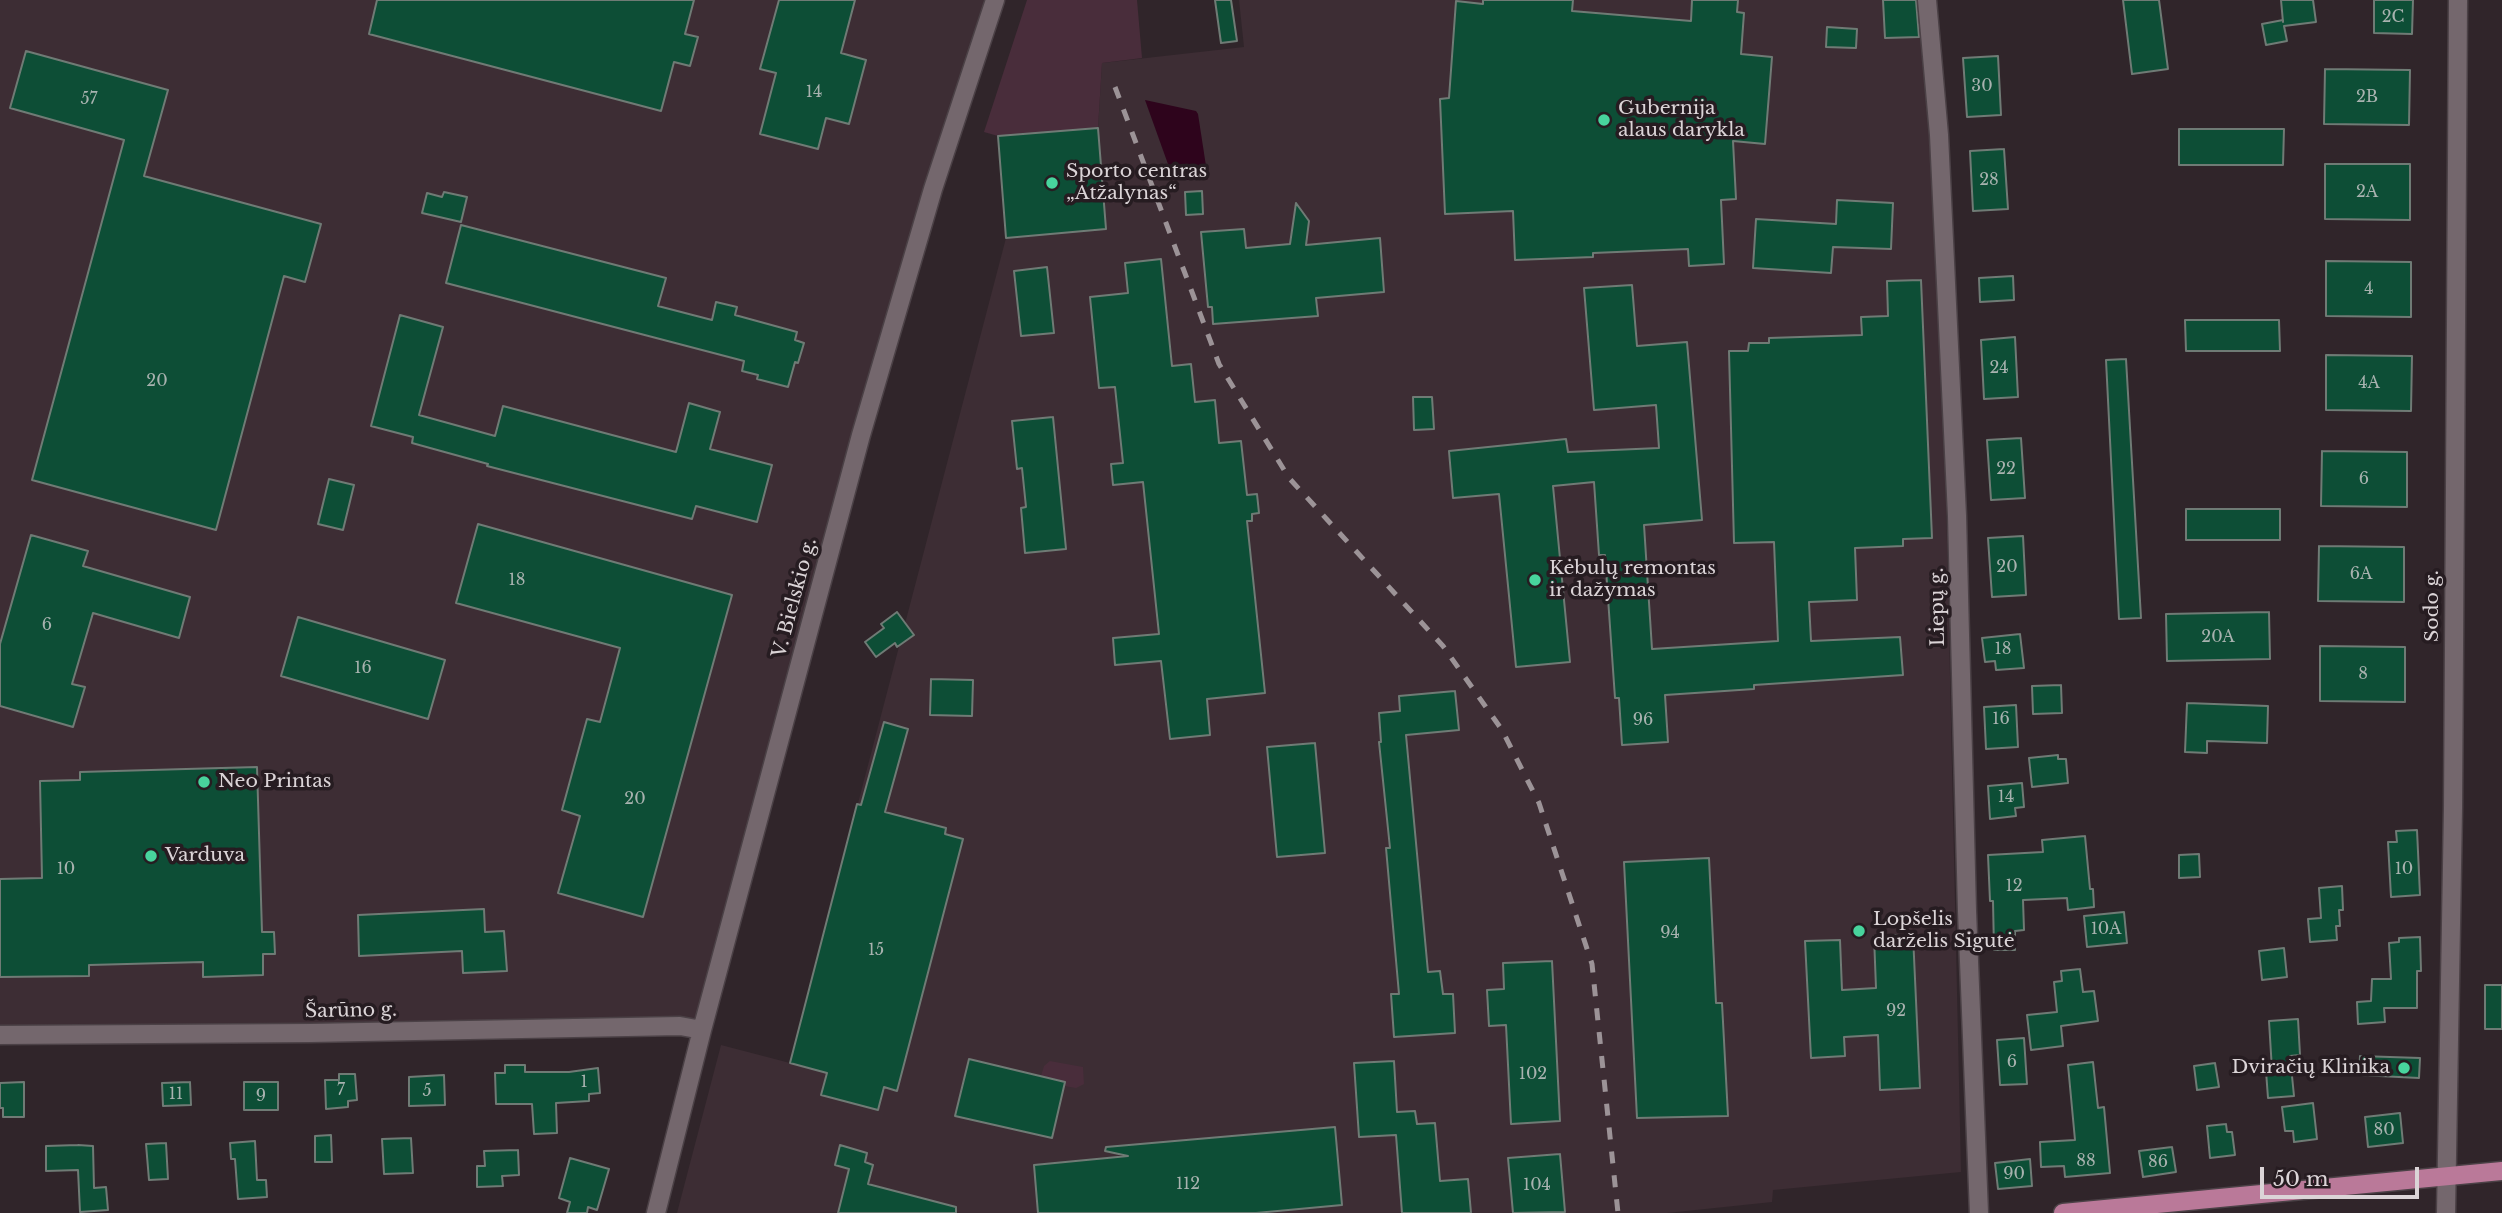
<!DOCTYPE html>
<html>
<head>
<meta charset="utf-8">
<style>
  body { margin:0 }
  #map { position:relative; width:2502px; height:1213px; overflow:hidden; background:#30252a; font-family:"Libre Baskerville",serif }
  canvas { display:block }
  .scale { position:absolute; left:2260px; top:1167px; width:159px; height:32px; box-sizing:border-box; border:4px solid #dbd4d7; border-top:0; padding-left:9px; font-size:21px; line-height:24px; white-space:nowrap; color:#dbd4d7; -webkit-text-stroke:5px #261c21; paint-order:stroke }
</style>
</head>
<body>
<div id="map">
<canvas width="2502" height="1213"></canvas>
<div class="scale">50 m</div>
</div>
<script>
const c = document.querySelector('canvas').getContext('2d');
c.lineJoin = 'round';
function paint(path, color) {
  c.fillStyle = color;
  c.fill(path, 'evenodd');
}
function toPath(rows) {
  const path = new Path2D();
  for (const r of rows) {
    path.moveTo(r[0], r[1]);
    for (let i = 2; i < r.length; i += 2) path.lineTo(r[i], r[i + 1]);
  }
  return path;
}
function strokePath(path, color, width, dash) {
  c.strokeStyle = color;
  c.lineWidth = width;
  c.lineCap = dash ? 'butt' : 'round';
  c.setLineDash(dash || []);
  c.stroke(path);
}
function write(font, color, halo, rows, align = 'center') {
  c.font = font + ' "Libre Baskerville",serif';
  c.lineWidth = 7;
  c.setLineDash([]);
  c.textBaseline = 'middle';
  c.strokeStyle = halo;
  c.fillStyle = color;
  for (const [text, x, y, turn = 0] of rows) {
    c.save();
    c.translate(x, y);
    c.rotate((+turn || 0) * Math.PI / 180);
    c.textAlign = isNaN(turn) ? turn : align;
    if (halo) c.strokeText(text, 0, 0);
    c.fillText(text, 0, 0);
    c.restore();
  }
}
paint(toPath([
  [0,0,995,0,973,65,702,1030,0,1035],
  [1239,0,1922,0,1942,316,1961,1172,1773,1190,1772,1202,1667,1213,677,1213,721,1045,790,1063,1006,238,1106,229,1098,128,1102,63,1244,47]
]), '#3d2d34');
paint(toPath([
  [1027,0,1137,0,1142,58,1102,63,1098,128,998,136,984,132],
  [1050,1061,1083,1067,1084,1084,1076,1088,1064,1086,1065,1082,1041,1076,1044,1066]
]), '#492d3b');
paint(toPath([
  [1145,100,1196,111,1198,114,1208,179,1206,180,1176,180,1173,178]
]), '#2e041c');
const building = toPath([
  [377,0,694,0,685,34,698,37,690,66,674,62,661,111,369,34,377,0],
  [779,0,855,0,841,53,866,60,849,124,826,118,818,149,760,134,776,73,760,69,779,0],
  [1215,0,1231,0,1237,41,1221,43,1215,0],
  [1483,0,1573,0,1572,11,1691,21,1692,0,1738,0,1737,12,1744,13,1741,54,1772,57,1765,144,1733,141,1736,199,1721,200,1724,264,1689,266,1688,249,1593,253,1593,257,1515,260,1513,211,1445,214,1440,99,1449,98,1456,1,1483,4,1483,0],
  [1883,0,1916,0,1919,37,1885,38,1883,0],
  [2123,0,2159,0,2168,69,2132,74,2123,0],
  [2281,0,2313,0,2316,22,2284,26,2287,41,2266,45,2262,24,2283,20,2283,22,2281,0],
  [2374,0,2413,0,2412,34,2374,33,2374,0],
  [1827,27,1857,29,1856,48,1826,47,1827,27],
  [26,51,168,90,144,176,321,224,305,282,284,276,216,530,32,480,124,140,10,108,26,51],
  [1998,56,2001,115,1967,117,1963,58,1998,56],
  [2325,69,2410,70,2409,125,2324,124,2325,69],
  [1098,128,1106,229,1006,238,998,136,1098,128],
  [2179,129,2284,129,2283,165,2179,165,2179,129],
  [2004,149,2008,209,1973,211,1970,151,2004,149],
  [2325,164,2410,164,2410,220,2325,219,2325,164],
  [1202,191,1203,214,1186,215,1185,192,1202,191],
  [444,192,467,197,461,222,422,213,427,193,442,197,444,192],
  [1837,200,1893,203,1891,249,1833,247,1831,273,1753,268,1756,219,1836,224,1837,200],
  [1296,203,1309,221,1306,245,1380,238,1384,292,1316,298,1318,316,1213,324,1212,307,1208,307,1201,232,1244,229,1246,248,1290,244,1296,203],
  [461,225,666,278,658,306,712,320,716,302,737,307,735,315,797,332,795,340,804,343,798,363,795,362,788,387,757,379,758,375,742,371,744,361,446,283,461,225],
  [1161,259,1172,366,1191,364,1195,402,1215,400,1219,443,1241,441,1247,495,1257,494,1259,513,1252,514,1252,521,1247,521,1265,693,1207,699,1210,735,1170,739,1161,661,1115,665,1113,638,1159,634,1143,482,1113,485,1111,464,1123,463,1115,387,1099,388,1090,297,1128,293,1125,263,1161,259],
  [2326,261,2411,262,2411,317,2326,316,2326,261],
  [1047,267,1054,333,1021,336,1014,271,1047,267],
  [2013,276,2014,300,1980,302,1979,278,2013,276],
  [1921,280,1932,538,1903,539,1903,546,1855,548,1857,600,1809,602,1811,641,1900,637,1903,675,1754,685,1754,689,1665,695,1668,742,1622,745,1619,698,1615,698,1605,555,1599,555,1594,482,1553,486,1570,662,1516,667,1499,494,1453,498,1449,451,1566,439,1568,452,1659,448,1656,405,1594,410,1584,288,1632,285,1637,346,1687,342,1702,520,1644,525,1652,649,1778,641,1774,542,1734,543,1729,351,1748,351,1749,343,1769,343,1769,338,1862,335,1861,317,1888,316,1887,281,1921,280],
  [400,315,443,327,419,415,495,436,503,406,676,452,689,403,720,412,710,449,772,465,757,522,696,506,692,519,487,466,488,464,412,443,413,437,371,426,400,315],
  [2185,320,2279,320,2280,351,2186,351,2185,320],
  [2015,337,2018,397,1984,399,1981,340,2015,337],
  [2326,355,2412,356,2411,411,2326,410,2326,355],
  [2126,359,2141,618,2119,619,2106,360,2126,359],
  [1413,397,1432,397,1434,429,1414,430,1413,397],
  [1053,417,1066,549,1025,553,1021,508,1026,507,1022,468,1017,469,1012,421,1053,417],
  [2021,438,2025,498,1991,500,1987,440,2021,438],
  [2322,451,2407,452,2407,507,2321,506,2322,451],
  [329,479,354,485,343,530,318,524,329,479],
  [2186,509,2280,509,2280,540,2186,540,2186,509],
  [478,524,732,595,643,917,558,893,580,816,562,810,587,719,600,722,620,648,456,603,478,524],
  [31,535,88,551,83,566,190,597,179,638,93,613,72,684,85,687,73,727,0,706,0,644,31,535],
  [2023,536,2026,595,1992,597,1988,538,2023,536],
  [2319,546,2404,547,2404,602,2318,601,2319,546],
  [897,612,914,635,897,647,895,643,876,657,865,642,884,628,881,624,897,612],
  [2269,612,2270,659,2167,661,2166,614,2269,612],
  [298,617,445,660,428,719,281,676,298,617],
  [2020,634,2024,668,1996,670,1995,661,1985,662,1982,638,2020,634],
  [2320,646,2405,647,2405,702,2320,701,2320,646],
  [931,679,973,680,972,716,930,715,931,679],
  [2061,685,2062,713,2033,714,2032,686,2061,685],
  [1455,691,1459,730,1406,735,1428,972,1440,971,1443,994,1453,994,1455,1033,1394,1037,1391,994,1399,994,1386,848,1390,848,1379,742,1381,742,1379,713,1400,711,1399,696,1455,691],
  [2187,703,2268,706,2267,743,2207,741,2207,753,2185,752,2187,703],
  [2016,705,2018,747,1986,749,1984,707,2016,705],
  [884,722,908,729,885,812,946,828,945,834,963,839,897,1091,884,1087,878,1110,821,1095,827,1073,790,1063,857,804,861,805,884,722],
  [1315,743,1325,853,1277,857,1267,747,1315,743],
  [2058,755,2058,759,2066,759,2068,783,2032,787,2029,758,2058,755],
  [257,767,262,932,274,932,275,954,263,954,263,975,203,977,203,962,89,965,89,976,0,977,0,879,42,878,40,781,80,780,80,772,257,767],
  [2022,783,2024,807,2015,808,2016,816,1990,819,1988,786,2022,783],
  [2417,830,2420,895,2391,897,2388,842,2397,842,2396,831,2417,830],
  [2085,836,2090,889,2093,889,2094,907,2068,910,2067,898,2023,900,2024,930,2015,931,2015,950,1994,950,1993,901,1990,901,1988,855,2043,852,2042,840,2085,836],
  [2199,854,2200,877,2179,878,2179,855,2199,854],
  [1709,858,1716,1003,1722,1003,1728,1116,1637,1118,1624,862,1709,858],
  [2342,886,2343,910,2339,910,2340,926,2336,926,2337,940,2310,942,2308,919,2321,918,2319,888,2342,886],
  [484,909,485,932,504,931,507,971,463,973,462,951,359,956,358,915,484,909],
  [2124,912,2127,943,2087,947,2084,916,2124,912],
  [1913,935,1920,1088,1880,1090,1878,1035,1844,1037,1845,1056,1811,1058,1805,941,1840,940,1842,990,1876,988,1874,936,1913,935],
  [2420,937,2421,971,2417,971,2417,1008,2384,1008,2385,1022,2358,1024,2357,1002,2371,1001,2372,979,2391,979,2389,943,2399,942,2399,938,2420,937],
  [2284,948,2287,977,2262,980,2259,951,2284,948],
  [1552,961,1560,1121,1511,1124,1506,1025,1489,1026,1487,990,1504,989,1503,963,1552,961],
  [2080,969,2083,992,2094,991,2098,1021,2061,1026,2063,1046,2031,1050,2027,1015,2057,1012,2054,982,2062,981,2061,971,2080,969],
  [2485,985,2502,985,2502,1029,2485,1029,2485,985],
  [2298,1019,2300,1055,2290,1056,2294,1096,2268,1098,2266,1071,2272,1070,2269,1021,2298,1019],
  [2024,1038,2027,1084,2000,1085,1997,1040,2024,1038],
  [2360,1056,2420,1058,2419,1078,2359,1075,2360,1056],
  [969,1059,1065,1082,1052,1138,955,1116,969,1059],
  [1394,1061,1397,1112,1415,1111,1417,1124,1435,1123,1440,1181,1468,1179,1471,1213,1402,1213,1396,1135,1359,1137,1354,1063,1394,1061],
  [2093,1062,2098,1108,2104,1107,2110,1173,2065,1177,2064,1166,2041,1167,2040,1142,2075,1140,2068,1065,2093,1062],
  [2215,1063,2219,1087,2197,1090,2194,1066,2215,1063],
  [505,1065,525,1065,525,1072,569,1072,598,1068,600,1093,589,1094,589,1101,556,1103,557,1133,534,1134,532,1104,496,1104,495,1073,505,1073,505,1065],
  [339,1074,355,1074,357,1100,348,1101,348,1107,326,1109,325,1080,339,1080,339,1074],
  [444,1075,445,1105,409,1106,409,1077,444,1075],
  [24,1082,24,1117,3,1117,3,1108,0,1108,0,1083,24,1082],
  [190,1082,191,1105,163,1106,162,1083,190,1082],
  [244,1082,278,1082,278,1110,244,1110,244,1082],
  [2313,1103,2317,1139,2294,1142,2293,1131,2285,1131,2282,1107,2313,1103],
  [2400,1113,2403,1143,2368,1147,2365,1117,2400,1113],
  [2226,1124,2227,1132,2232,1132,2235,1155,2210,1158,2207,1126,2226,1124],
  [1335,1127,1342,1205,1256,1213,1038,1213,1034,1165,1128,1156,1105,1151,1106,1147,1335,1127],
  [331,1135,332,1162,315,1162,315,1136,331,1135],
  [411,1138,413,1173,384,1174,382,1139,411,1138],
  [255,1141,257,1180,266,1180,267,1197,238,1199,235,1159,231,1159,230,1143,255,1141],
  [166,1143,168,1179,149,1180,146,1144,166,1143],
  [78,1145,93,1146,94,1188,106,1187,108,1210,80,1212,78,1170,46,1171,46,1146,78,1145],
  [840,1145,867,1153,865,1162,873,1165,868,1184,956,1207,956,1213,838,1213,849,1169,835,1165,840,1145],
  [2172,1147,2176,1172,2143,1177,2139,1151,2172,1147],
  [518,1150,519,1175,502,1176,503,1186,477,1187,477,1166,485,1166,484,1151,518,1150],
  [1560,1154,1565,1212,1513,1213,1508,1158,1560,1154],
  [570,1158,609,1169,597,1210,588,1207,587,1213,567,1213,570,1202,559,1198,570,1158],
  [2030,1159,2032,1186,1998,1189,1995,1163,2030,1159]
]);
paint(building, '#0d4e36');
strokePath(building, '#6f7b75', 2);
const minor = toPath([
  [1927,0,1939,135,1957,516,1967,911,1979,1213],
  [0,1035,310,1033,680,1026,702,1030],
  [656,1213,702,1030,861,435,933,189,995,0],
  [2446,1213,2453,808,2458,0]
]);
const major = toPath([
  [2063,1213,2502,1171]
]);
strokePath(minor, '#4b4146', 21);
strokePath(major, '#4b4146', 21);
strokePath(minor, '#74676d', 18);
strokePath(major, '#ba7999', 18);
strokePath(toPath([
  [1115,87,1219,364,1289,478,1443,646,1502,730,1539,803,1592,964,1618,1213]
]), '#9c9397', 5, [12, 12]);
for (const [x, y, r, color] of [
  [1604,120,7,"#48d49d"],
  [1052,183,7,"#48d49d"],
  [1535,580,7,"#48d49d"],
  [204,782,7,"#48d49d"],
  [151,856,7,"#48d49d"],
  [1859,931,7,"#48d49d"],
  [2404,1068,7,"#48d49d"]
]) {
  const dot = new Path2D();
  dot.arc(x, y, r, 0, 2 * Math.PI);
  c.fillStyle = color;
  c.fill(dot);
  strokePath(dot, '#261c21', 2.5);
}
write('16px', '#a8b2af', null, [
  ["2C",2393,17],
  ["30",1982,86],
  ["14",814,92],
  ["2B",2367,97],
  ["57",89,99],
  ["28",1989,180],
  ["2A",2367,192],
  ["4",2369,289],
  ["24",1999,368],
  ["20",157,381],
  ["4A",2369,383],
  ["22",2006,469],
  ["6",2364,479],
  ["20",2007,567],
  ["6A",2361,574],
  ["18",517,580],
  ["6",47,625],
  ["20A",2218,637],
  ["18",2003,649],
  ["16",363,668],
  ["8",2363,674],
  ["16",2001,719],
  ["96",1643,720],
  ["14",2006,797],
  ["20",635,799],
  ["10",66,869],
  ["10",2404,869],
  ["12",2014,886],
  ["10A",2106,929],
  ["94",1670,933],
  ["15",876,950],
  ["92",1896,1011],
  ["6",2012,1062],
  ["102",1533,1074],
  ["1",584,1082],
  ["7",341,1090],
  ["5",427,1091],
  ["11",176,1094],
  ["9",261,1096],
  ["80",2384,1130],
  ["88",2086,1161],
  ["86",2158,1162],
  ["90",2014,1174],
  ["112",1188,1184],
  ["104",1537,1185]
]);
write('19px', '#dbd4d7', '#261c21', [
  ["Gubernija",1618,109],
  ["alaus darykla",1618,131],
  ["Sporto centras",1066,172],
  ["„Atžalynas“",1066,194],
  ["Kėbulų remontas",1549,569],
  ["ir dažymas",1549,591],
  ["Neo Printas",218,782],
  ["Varduva",165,856],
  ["Lopšelis",1873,920],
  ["darželis Sigutė",1873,942],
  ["Dviračių Klinika",2390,1068,"right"]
], 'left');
write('19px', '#dbd4d7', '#261c21', [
  ["V. Bielskio g.",795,598,-75],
  ["Sodo g.",2433,606,-90],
  ["Liepų g.",1938,607,-91],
  ["Šarūno g.",351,1011,-1]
]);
</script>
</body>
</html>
